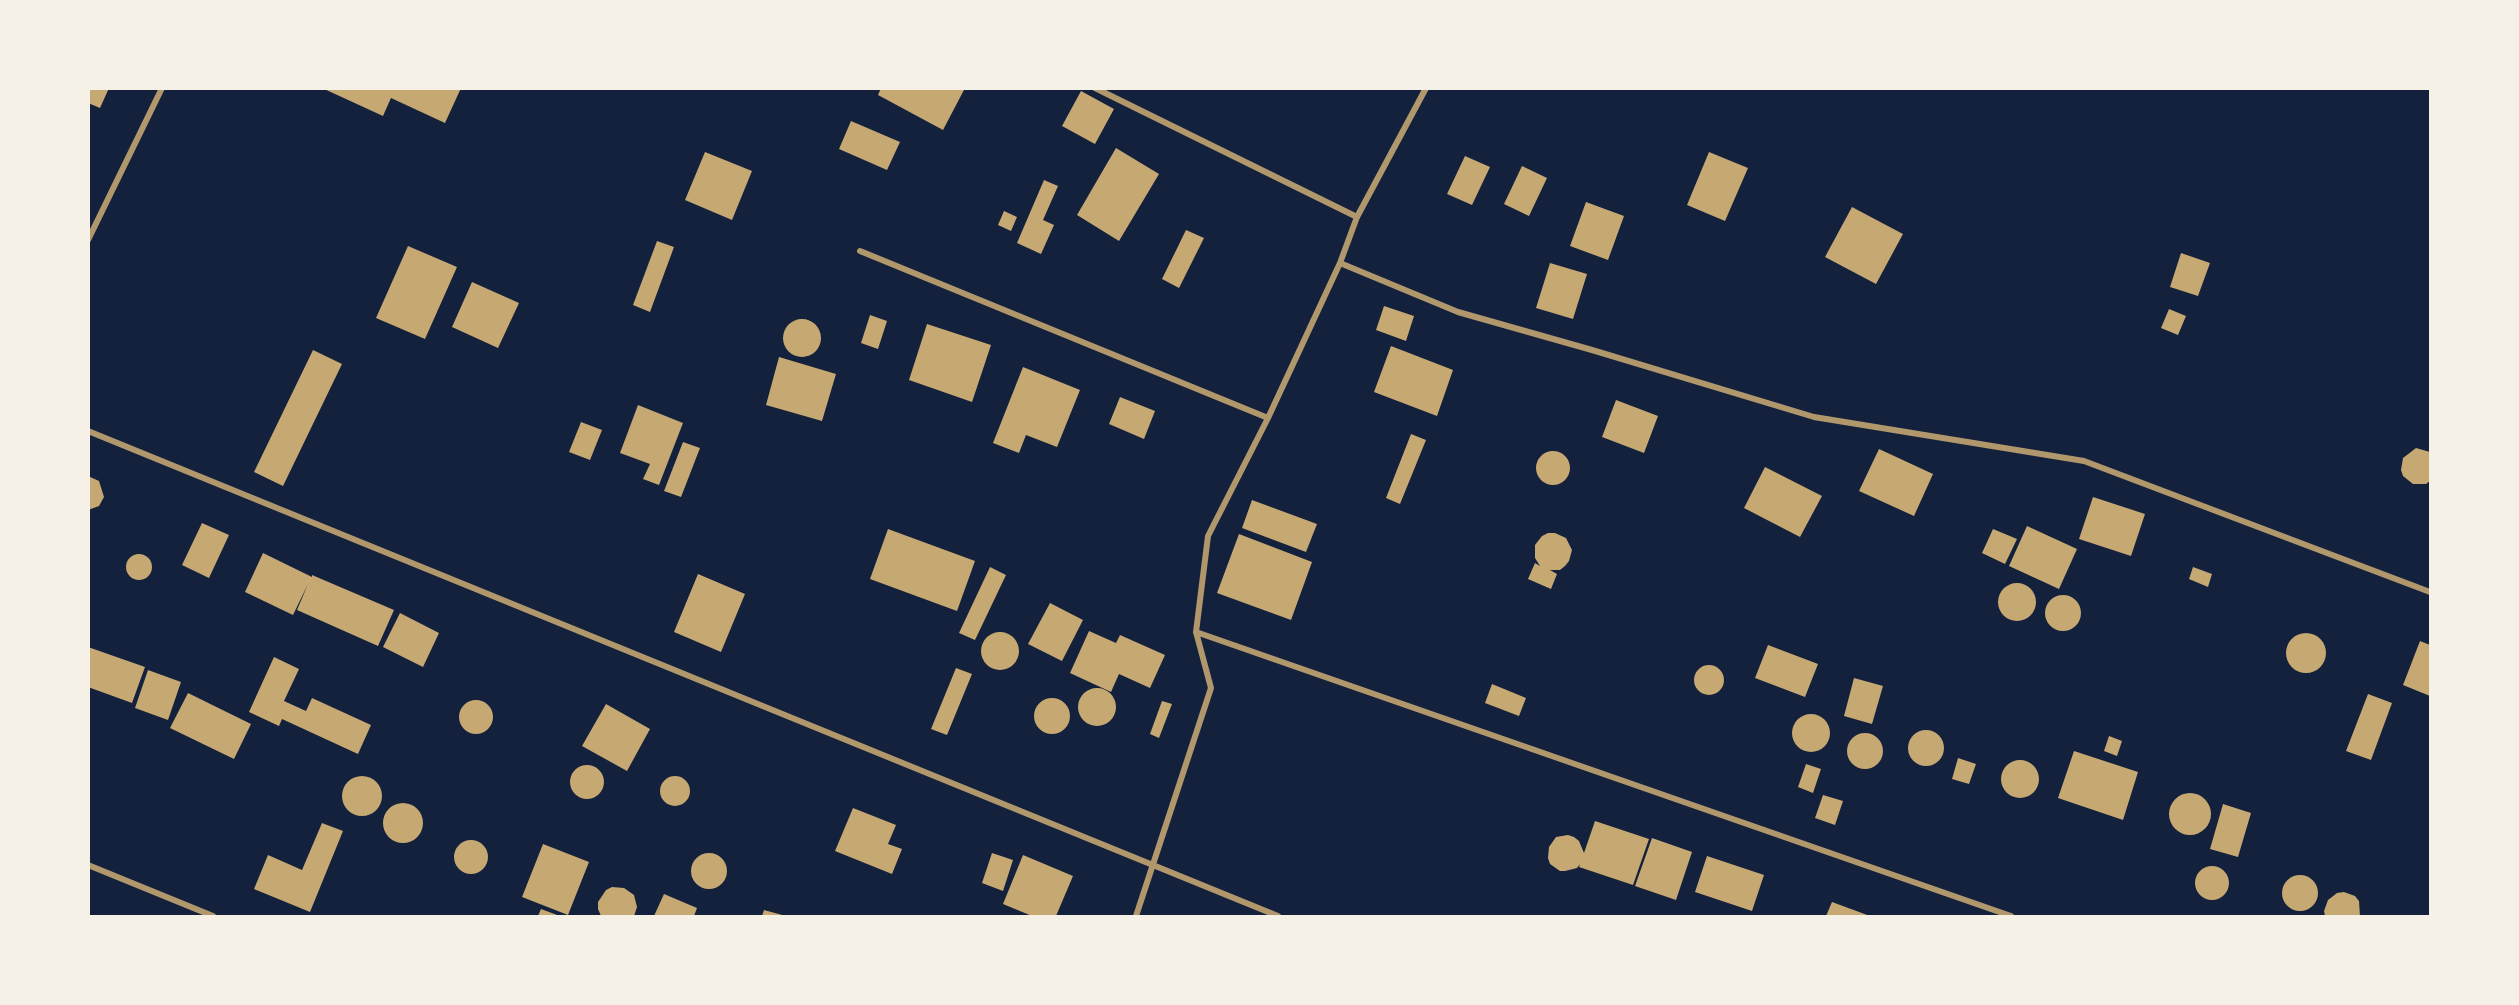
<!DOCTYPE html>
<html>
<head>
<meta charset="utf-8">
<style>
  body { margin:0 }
  #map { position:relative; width:2519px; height:1005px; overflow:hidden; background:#14213d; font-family:"Noto Sans",sans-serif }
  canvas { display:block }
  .frame { position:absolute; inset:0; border:90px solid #f6f1e7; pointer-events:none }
</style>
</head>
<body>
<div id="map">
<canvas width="2519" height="1005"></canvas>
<div class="frame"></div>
</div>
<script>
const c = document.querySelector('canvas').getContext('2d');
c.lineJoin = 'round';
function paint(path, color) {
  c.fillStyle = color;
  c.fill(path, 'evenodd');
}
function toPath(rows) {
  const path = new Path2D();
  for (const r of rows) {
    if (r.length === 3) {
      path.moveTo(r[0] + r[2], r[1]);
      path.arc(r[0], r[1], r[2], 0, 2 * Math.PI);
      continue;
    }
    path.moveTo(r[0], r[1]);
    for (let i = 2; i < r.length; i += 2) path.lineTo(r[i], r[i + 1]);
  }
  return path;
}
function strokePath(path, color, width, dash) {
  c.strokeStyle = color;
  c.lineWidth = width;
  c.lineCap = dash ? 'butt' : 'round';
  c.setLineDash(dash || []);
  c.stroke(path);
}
paint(toPath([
  [88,88,109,88,100,108,88,103],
  [322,88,461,88,445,123,391,98,383,116],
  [881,88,965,88,943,130,878,95],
  [1081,91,1114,109,1095,144,1062,126],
  [851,121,900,142,887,170,839,149],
  [1116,148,1159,174,1119,241,1077,215],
  [705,152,752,171,732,220,685,200],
  [1709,152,1748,168,1725,221,1687,205],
  [1465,156,1490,167,1472,205,1447,194],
  [1522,166,1547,178,1529,216,1504,204],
  [1044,180,1058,186,1043,220,1054,225,1041,254,1017,243],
  [1586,202,1624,216,1608,260,1570,246],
  [1852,207,1903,234,1876,284,1825,257],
  [1004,211,1017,217,1011,231,998,225],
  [1186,230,1204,238,1179,288,1162,279],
  [657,241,674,247,650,312,633,305],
  [408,246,457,267,425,339,376,318],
  [2181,253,2210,263,2198,296,2170,287],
  [1550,263,1587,274,1573,319,1536,308],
  [472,282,519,303,498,348,452,327],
  [1384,306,1414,316,1406,341,1376,330],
  [2169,309,2186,316,2178,335,2161,328],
  [870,315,887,321,878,349,861,343],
  [802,338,19],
  [927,324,991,345,972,402,909,380],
  [1391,346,1453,370,1437,416,1374,392],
  [313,350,342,364,283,486,254,472],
  [779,357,836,374,822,421,766,405],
  [1023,367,1080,390,1057,447,1026,435,1019,453,993,443],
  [1120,397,1155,411,1144,439,1109,424],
  [1616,400,1658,416,1644,453,1602,437],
  [638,405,683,423,659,485,643,479,650,464,620,453],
  [581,422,602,430,590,460,569,452],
  [1411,434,1426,440,1400,504,1386,498],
  [683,442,700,448,681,497,664,491],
  [2416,448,2430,452,2430,481,2426,484,2413,484,2403,476,2401,470,2403,458],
  [1879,449,1933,474,1914,516,1859,491],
  [1553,468,17],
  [1765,467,1822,496,1800,537,1744,508],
  [88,476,99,481,104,497,99,506,88,510],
  [2093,497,2145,514,2131,556,2079,539],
  [1252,500,1317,524,1306,552,1242,528],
  [202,523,229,535,209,578,182,565],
  [2027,526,2077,549,2059,589,2009,566],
  [888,529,975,561,957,611,870,579],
  [1993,529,2017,539,2005,564,1982,553],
  [1548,533,1555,533,1566,538,1572,550,1569,561,1565,566,1560,570,1550,570,1557,574,1551,589,1528,579,1535,563,1540,566,1535,558,1535,545,1542,536],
  [1239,534,1312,562,1291,620,1217,593],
  [263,553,312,577,312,575,394,610,378,646,297,610,308,584,293,615,245,592],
  [139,567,13],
  [990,567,1006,575,975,640,959,633],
  [2193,567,2212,574,2208,587,2189,579],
  [698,574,745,594,721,652,674,632],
  [2017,602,19],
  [2063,613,18],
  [1050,603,1083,620,1062,661,1028,644],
  [400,613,439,633,423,667,383,647],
  [1089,631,1116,643,1120,635,1165,655,1150,688,1119,674,1111,692,1070,673],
  [1000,651,19],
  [2306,653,20],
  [2420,641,2430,645,2430,696,2403,685],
  [1768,645,1818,664,1805,697,1755,678],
  [88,647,145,667,132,703,88,687],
  [274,657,299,669,284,701,306,711,312,698,371,725,358,754,282,719,279,726,249,712],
  [1709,680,15],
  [956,668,972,674,947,735,931,729],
  [148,670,181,682,168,720,135,708],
  [1854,678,1883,686,1872,724,1844,716],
  [1492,684,1526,698,1519,716,1485,703],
  [1097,707,19],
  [188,693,251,724,234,759,170,728],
  [2368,694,2392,703,2371,760,2346,751],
  [1052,716,18],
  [476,717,17],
  [1162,701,1172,704,1159,738,1150,734],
  [606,704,650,729,627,771,582,746],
  [1811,733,19],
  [1926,748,18],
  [1865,751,18],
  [2109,736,2122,741,2117,756,2104,751],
  [2074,751,2138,772,2123,820,2058,798],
  [1958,758,1976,764,1969,784,1952,779],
  [2020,779,19],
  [1806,764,1821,769,1813,793,1798,787],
  [587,782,17],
  [362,796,20],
  [675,791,15],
  [2190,814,21],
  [1823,795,1843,801,1835,825,1815,818],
  [403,823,20],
  [2223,804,2251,813,2238,857,2210,849],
  [853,808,896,825,888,844,902,849,892,874,835,851],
  [1595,821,1649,839,1633,885,1579,867,1580,864,1577,868,1565,871,1560,871,1550,864,1548,858,1549,847,1556,837,1568,835,1574,837,1579,841,1584,853],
  [322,823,343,831,310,912,254,889,268,855,302,870],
  [1652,838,1692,852,1676,900,1635,886],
  [471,857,17],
  [543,844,589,862,568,915,522,897],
  [992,853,1013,860,1003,891,982,883],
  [709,871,18],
  [1023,855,1073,876,1056,916,1032,916,1003,904],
  [1707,856,1764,875,1752,911,1695,892],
  [2212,883,17],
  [2300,893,18],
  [612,887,624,888,634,895,637,907,634,916,601,916,598,909,598,902,606,890],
  [2344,892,2355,896,2359,901,2360,916,2325,916,2324,911,2328,900,2337,893],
  [664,894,697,908,694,916,654,916],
  [1832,902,1870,916,1826,916],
  [541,909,560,916,538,916],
  [764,910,786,916,762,916]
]), '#c6a872');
strokePath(toPath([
  [1095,88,1357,217],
  [88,240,162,88],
  [860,251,1268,418],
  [1340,263,1458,312,1592,350,1814,417,2084,461,2430,592],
  [88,431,1278,916],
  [1196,632,2011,916],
  [88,865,213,916],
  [1136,916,1211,688,1196,632,1208,536,1268,418,1340,263,1357,217,1426,88]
]), '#b1986c', 6);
</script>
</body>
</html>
